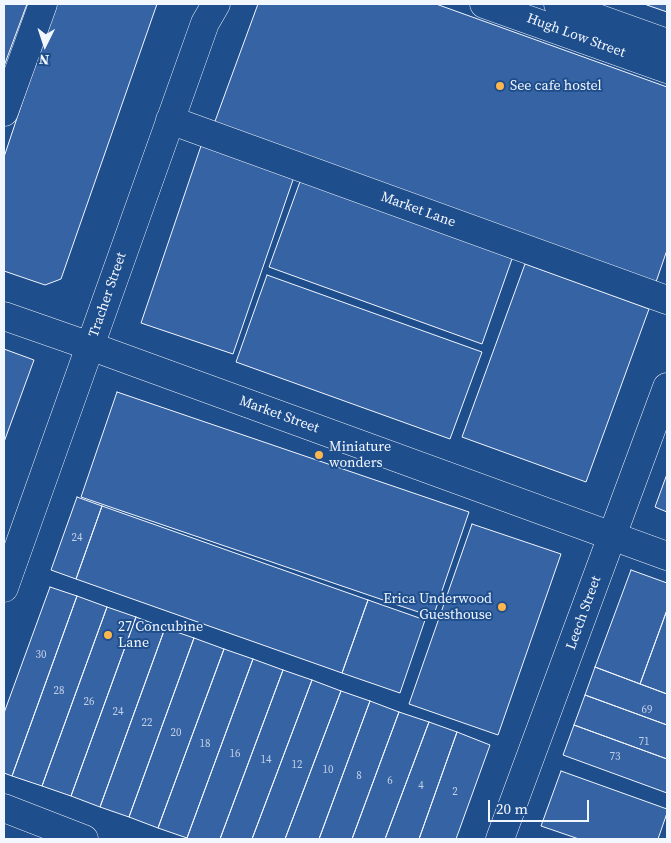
<!DOCTYPE html>
<html>
<head>
<meta charset="utf-8">
<style>
  body { margin:0 }
  #map { position:relative; width:671px; height:843px; overflow:hidden; background:#1f4e8c; font-family:"Source Serif 4",serif }
  canvas { display:block }
  .frame { position:absolute; inset:0; border:5px solid #f2f6ff; pointer-events:none }
  .north { position:absolute; left:20px; top:20px; width:50px; height:50px; -webkit-text-stroke:4px #1f4e8c; paint-order:stroke; rotate:184deg; font-size:14px; font-weight:700; line-height:20px; text-align:center; color:#f2f6ff }
  .north::after { content:''; display:block; margin:auto; width:18px; height:22px; background:#f2f6ff; clip-path:polygon(50% 0,100% 100%,50% 72%,0 100%) }
  .scale { position:absolute; left:488px; top:800px; width:101px; height:22px; box-sizing:border-box; border:2px solid #f2f6ff; border-top:0; padding-left:6px; font-size:15px; line-height:18px; white-space:nowrap; color:#f2f6ff; -webkit-text-stroke:4px #1f4e8c; paint-order:stroke }
</style>
</head>
<body>
<div id="map">
<canvas width="671" height="843"></canvas>
<div class="frame"></div>
<div class="north">N</div>
<div class="scale">20 m</div>
</div>
<script>
const c = document.querySelector('canvas').getContext('2d');
c.lineJoin = 'round';
function paint(path, color) {
  c.fillStyle = color;
  c.fill(path, 'evenodd');
}
function toPath(rows) {
  const path = new Path2D();
  for (const r of rows) {
    path.moveTo(r[0], r[1]);
    for (let i = 2; i < r.length; i += 2) path.lineTo(r[i], r[i + 1]);
  }
  return path;
}
function strokePath(path, color, width, dash) {
  c.strokeStyle = color;
  c.lineWidth = width;
  c.lineCap = dash ? 'butt' : 'round';
  c.setLineDash(dash || []);
  c.stroke(path);
}
function write(font, color, halo, rows, align = 'center') {
  c.font = font + ' "Source Serif 4",serif';
  c.lineWidth = 4;
  c.setLineDash([]);
  c.textBaseline = 'middle';
  c.strokeStyle = halo;
  c.fillStyle = color;
  for (const [text, x, y, turn = 0] of rows) {
    c.save();
    c.translate(x, y);
    c.rotate((+turn || 0) * Math.PI / 180);
    c.textAlign = isNaN(turn) ? turn : align;
    if (halo) c.strokeText(text, 0, 0);
    c.fillText(text, 0, 0);
    c.restore();
  }
}
const building = toPath([
  [4,4,27,4,4,66,4,4],
  [55,4,157,4,61,279,45,285,4,271,4,157,55,4],
  [258,4,436,4,667,87,667,250,656,282,214,124,258,4],
  [644,4,667,4,667,12,644,4],
  [202,143,295,174,233,354,141,323,202,143],
  [301,179,513,256,482,344,269,267,301,179],
  [525,264,649,309,586,482,462,437,525,264],
  [267,275,482,352,450,439,236,362,267,275],
  [4,349,34,360,4,442,4,349],
  [117,392,469,512,433,617,81,497,117,392],
  [667,474,667,512,655,507,667,474],
  [77,497,102,506,76,579,51,570,77,497],
  [102,506,368,600,342,673,76,579,102,506],
  [472,524,561,554,498,735,409,704,472,524],
  [631,570,667,583,667,610,640,684,595,667,631,570],
  [50,587,77,596,12,776,4,773,4,713,50,587],
  [77,596,107,607,42,786,12,776,77,596],
  [368,600,425,620,400,693,342,673,368,600],
  [107,607,136,617,71,796,42,786,107,607],
  [667,610,667,694,640,684,667,610],
  [136,617,165,628,100,807,71,796,136,617],
  [165,628,194,638,129,817,100,807,165,628],
  [194,638,224,649,158,828,129,817,194,638],
  [224,649,253,659,187,838,158,828,224,649],
  [253,659,283,670,220,839,190,839,187,838,253,659],
  [595,667,667,694,667,725,585,695,595,667],
  [283,670,312,680,252,839,220,839,283,670],
  [312,680,341,691,285,839,252,839,312,680],
  [341,691,370,701,319,839,285,839,341,691],
  [585,695,667,725,667,759,574,725,585,695],
  [370,701,399,712,352,839,319,839,370,701],
  [399,712,429,722,385,839,352,839,399,712],
  [429,722,457,732,419,839,385,839,429,722],
  [574,725,667,759,667,793,563,755,574,725],
  [457,732,490,745,456,839,419,839,457,732],
  [561,771,667,809,667,813,658,839,579,839,541,826,561,771]
]);
paint(building, '#3563a3');
strokePath(building, '#f2f6ff', 1);
const minor = toPath([
  [4,112,43,4],
  [170,120,667,300],
  [4,316,90,346,667,556],
  [4,588,205,23,216,4],
  [4,808,84,839],
  [500,839,667,387]
]);
const highway = toPath([
  [484,4,667,69],
  [558,4,667,43]
]);
strokePath(minor, '#f2f6ff', 29);
strokePath(highway, '#f2f6ff', 29);
strokePath(minor, '#1f4e8c', 28);
strokePath(highway, '#1f4e8c', 28);
for (const [x, y, r, color] of [
  [500,86,5,"#ffb74d"],
  [319,455,5,"#ffb74d"],
  [502,607,5,"#ffb74d"],
  [108,635,5,"#ffb74d"]
]) {
  const dot = new Path2D();
  dot.arc(x, y, r, 0, 2 * Math.PI);
  c.fillStyle = color;
  c.fill(dot);
  strokePath(dot, '#1f4e8c', 2);
}
write('11px', '#c3d1e8', null, [
  ["24",77,538],
  ["30",41,655],
  ["28",59,691],
  ["26",89,702],
  ["69",647,710],
  ["24",118,712],
  ["22",147,723],
  ["20",176,733],
  ["71",644,742],
  ["18",205,744],
  ["16",235,754],
  ["73",615,757],
  ["14",266,760],
  ["12",297,765],
  ["10",328,770],
  ["8",359,776],
  ["6",390,781],
  ["4",421,786],
  ["2",455,792]
]);
write('14px', '#f2f6ff', '#1f4e8c', [
  ["Hugh Low Street",576,36,20],
  ["Market Lane",418,210,20],
  ["Tracher Street",108,295,-71],
  ["Market Street",279,415,20],
  ["Leech Street",584,613,-70]
]);
write('14px', '#f2f6ff', '#1f4e8c', [
  ["See cafe hostel",510,86],
  ["Miniature",329,447],
  ["wonders",329,463],
  ["Erica Underwood",492,599,"right"],
  ["Guesthouse",492,615,"right"],
  ["27 Concubine",118,627],
  ["Lane",118,643]
], 'left');
</script>
</body>
</html>
